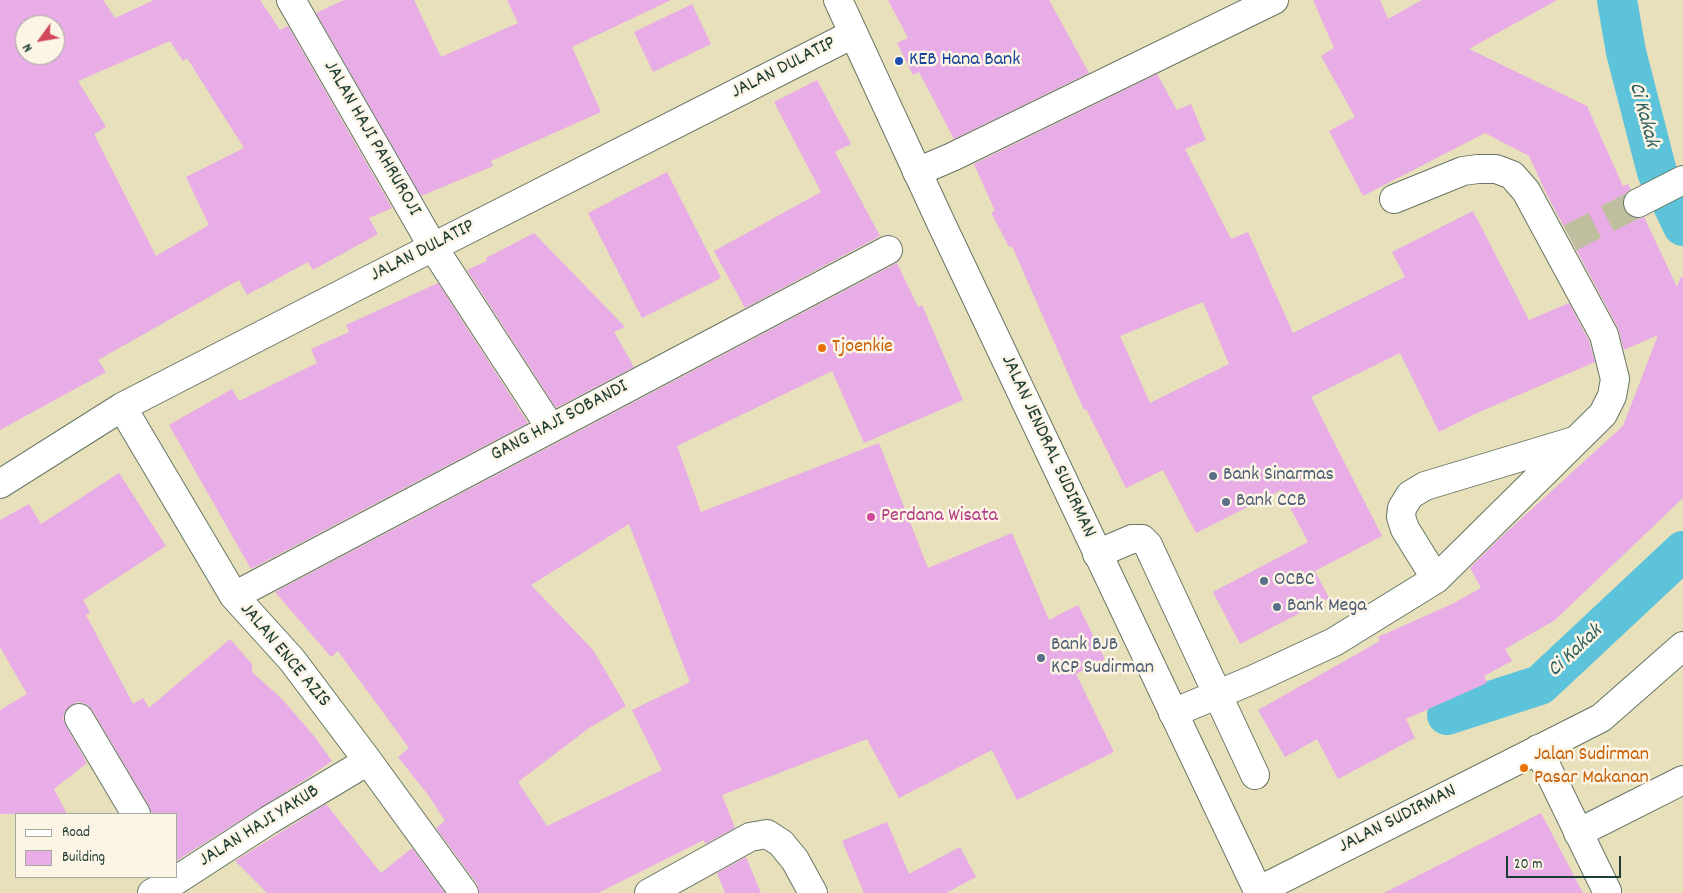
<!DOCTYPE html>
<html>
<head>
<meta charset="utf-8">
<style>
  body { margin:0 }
  #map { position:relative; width:1683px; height:893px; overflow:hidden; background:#e7e0bb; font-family:Dekko,sans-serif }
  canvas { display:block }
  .legend { position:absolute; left:15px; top:813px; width:162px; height:65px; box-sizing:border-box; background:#fcf5e5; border:1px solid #a4ab9e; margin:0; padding:6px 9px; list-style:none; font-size:15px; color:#1f3d34 }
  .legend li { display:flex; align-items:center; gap:10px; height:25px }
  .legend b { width:25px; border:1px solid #a4ab9e }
  .north { position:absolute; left:15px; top:15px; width:50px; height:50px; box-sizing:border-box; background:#fcf5e5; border:1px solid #a4ab9e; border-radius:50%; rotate:238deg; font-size:14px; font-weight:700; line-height:20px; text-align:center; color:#1f3d34 }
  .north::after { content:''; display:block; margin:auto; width:18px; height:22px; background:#d1495b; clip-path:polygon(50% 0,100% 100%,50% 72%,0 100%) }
  .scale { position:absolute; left:1506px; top:856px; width:115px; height:22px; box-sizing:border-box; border:2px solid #1f3d34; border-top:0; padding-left:6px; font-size:15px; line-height:18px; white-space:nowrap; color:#1f3d34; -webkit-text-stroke:4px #fcf5e5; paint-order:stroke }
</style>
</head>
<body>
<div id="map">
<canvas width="1683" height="893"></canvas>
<ul class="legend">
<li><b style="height:6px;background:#fff"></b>Road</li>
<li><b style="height:14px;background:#e8ace6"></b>Building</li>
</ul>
<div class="north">N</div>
<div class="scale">20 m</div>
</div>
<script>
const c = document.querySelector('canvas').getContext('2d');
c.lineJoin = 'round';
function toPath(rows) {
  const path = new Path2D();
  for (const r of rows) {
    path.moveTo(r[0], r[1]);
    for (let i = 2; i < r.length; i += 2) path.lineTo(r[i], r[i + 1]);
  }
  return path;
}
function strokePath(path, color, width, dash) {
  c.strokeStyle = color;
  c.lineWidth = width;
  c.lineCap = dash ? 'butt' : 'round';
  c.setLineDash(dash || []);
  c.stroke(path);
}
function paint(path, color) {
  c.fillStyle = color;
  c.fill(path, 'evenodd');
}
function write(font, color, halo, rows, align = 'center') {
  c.font = font + ' Dekko,sans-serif';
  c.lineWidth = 5;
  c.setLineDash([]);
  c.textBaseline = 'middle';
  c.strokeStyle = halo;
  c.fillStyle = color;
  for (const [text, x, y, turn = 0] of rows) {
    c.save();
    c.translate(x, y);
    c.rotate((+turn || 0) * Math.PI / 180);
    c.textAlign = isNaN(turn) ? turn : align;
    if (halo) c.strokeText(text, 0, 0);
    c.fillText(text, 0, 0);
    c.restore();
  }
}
strokePath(toPath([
  [1617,0,1626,52,1657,172,1683,226],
  [1447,715,1540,685,1683,551]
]), '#5dc3db', 40);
paint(toPath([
  [0,0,103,0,115,18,154,0,260,0,280,30,288,26,392,208,369,218,378,234,313,270,308,262,247,295,239,280,98,360,106,372,0,430],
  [25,25,55,25,55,55,25,55],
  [170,41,183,61,187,58,244,148,186,177,209,225,156,256,94,134,106,127,78,81],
  [344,0,414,0,441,57,518,23,507,0,671,0,572,47,601,112,491,161,493,166,421,196,316,13],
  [888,0,1049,0,1089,73,954,139,919,72,913,75,897,43,908,38],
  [1313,0,1380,0,1388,19,1422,0,1557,0,1469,49,1587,106,1623,186,1628,184,1631,189,1625,194,1622,202,1624,211,1630,216,1637,219,1644,217,1677,287,1681,277,1683,277,1683,498,1555,620,1505,649,1512,661,1484,676,1487,683,1406,719,1415,738,1338,779,1317,739,1285,757,1258,710,1380,641,1378,637,1452,604,1481,588,1470,568,1499,539,1623,426,1658,335,1624,350,1618,328,1546,193,1529,156,1485,133,1363,196,1329,131,1355,117,1321,56,1334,48],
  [692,4,711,44,653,72,634,32],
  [1157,74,1177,110,1191,104,1206,140,1185,149,1231,239,1248,232,1293,333,1405,277,1392,252,1473,211,1529,320,1569,303,1589,341,1595,362,1477,413,1439,432,1400,353,1311,397,1382,536,1315,571,1329,598,1240,644,1213,592,1308,542,1281,490,1196,533,1163,470,1126,488,1086,409,1084,410,1012,246,1009,247,991,212,995,211,974,164],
  [1203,302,1229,364,1150,403,1120,336],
  [817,80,851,144,835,152,880,236,745,308,714,251,821,192,774,102],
  [667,172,721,278,642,318,588,213],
  [534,233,625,327,614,332,634,367,556,408,467,270,487,261,486,258],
  [897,263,918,307,922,305,963,400,864,443,832,371,677,446,701,512,879,443,928,568,1012,533,1049,620,1078,605,1105,659,1076,674,1114,752,1017,800,992,750,899,798,867,739,722,795,735,828,705,844,704,840,598,893,479,893,477,884,436,828,445,821,429,796,398,757,409,748,338,651,331,657,275,592],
  [629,524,690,682,632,710,662,770,547,826,518,782,589,728,626,706,593,650,531,585],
  [438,283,528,423,251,569,169,425,232,389,239,401,317,363,311,349,349,332,346,325],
  [119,473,166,546,83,600,90,612,86,615,133,704,143,698,149,708,230,639,252,664,252,672,282,699,314,736,332,761,306,779,176,861,176,814,152,814,149,806,92,710,86,704,78,702,71,705,66,710,63,718,66,726,87,763,54,789,67,814,0,814,0,710,27,694,0,647,0,520,29,504,41,524],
  [326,804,381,873,412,848,445,893,267,893,235,861],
  [1541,813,1583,893,1384,893],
  [887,822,909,874,960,847,976,877,946,893,864,893,842,841],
  [746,857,761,893,725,893,717,873]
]), '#e8ace6');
strokePath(toPath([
  [1570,238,1638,203]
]), '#bfbfa0', 28, [28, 14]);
const minor = toPath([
  [291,0,433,247,550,427],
  [917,172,952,157,1274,0],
  [1638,203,1683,180],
  [122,407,234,596,292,660,368,761,464,893],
  [0,484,122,407,433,247,853,34],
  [1097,554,1132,539,1142,539,1148,545,1255,775],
  [1436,579,1405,529,1401,517,1402,508,1410,495,1425,486,1574,441],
  [234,596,888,250],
  [1173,713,1252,680,1334,642,1436,579,1603,414,1612,396,1615,379,1604,335,1526,191,1512,175,1496,169,1478,169,1463,171,1394,199],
  [79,718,136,814],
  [1538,749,1607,891],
  [1578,833,1683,780],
  [1258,891,1601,718,1683,646],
  [152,893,175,881,269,820,368,761],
  [649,893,750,837,767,834,781,843,795,860,813,893]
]);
const major = toPath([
  [838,0,941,223,1259,893]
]);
strokePath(minor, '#657663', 30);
strokePath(major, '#657663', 30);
strokePath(minor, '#fff', 28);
strokePath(major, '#fff', 28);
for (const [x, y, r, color] of [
  [899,61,5,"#1a4fb4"],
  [822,348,5,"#e8710a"],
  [1213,476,5,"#5c6f8a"],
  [1226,502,5,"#5c6f8a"],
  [871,517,5,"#d1479c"],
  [1264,581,5,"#5c6f8a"],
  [1277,607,5,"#5c6f8a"],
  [1041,658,5,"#5c6f8a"],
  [1524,768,5,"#e8710a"]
]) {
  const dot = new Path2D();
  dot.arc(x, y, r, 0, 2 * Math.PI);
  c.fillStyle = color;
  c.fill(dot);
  strokePath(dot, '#fcf5e5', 2);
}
write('20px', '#164399', '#fcf5e5', [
  ["KEB Hana Bank",909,61]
], 'left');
write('20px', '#1f3d34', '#fcf5e5', [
  ["JALAN DULATIP",784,69,-27],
  ["JALAN HAJI PAHRUROJI",371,139,60],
  ["JALAN DULATIP",423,252,-27],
  ["GANG HAJI SOBANDI",560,422,-28],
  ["JALAN JENDRAL SUDIRMAN",1047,447,65],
  ["JALAN ENCE AZIS",284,656,50],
  ["JALAN SUDIRMAN",1398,820,-27],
  ["JALAN HAJI YAKUB",260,827,-32]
]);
write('20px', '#c56008', '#fcf5e5', [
  ["Tjoenkie",832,348],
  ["Jalan Sudirman",1534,756],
  ["Pasar Makanan",1534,779]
], 'left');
write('20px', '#4e5e75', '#fcf5e5', [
  ["Bank Sinarmas",1223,476],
  ["Bank CCB",1236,502],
  ["OCBC",1274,581],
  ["Bank Mega",1287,607],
  ["Bank BJB",1051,646],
  ["KCP Sudirman",1051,669]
], 'left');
write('20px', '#b23c85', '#fcf5e5', [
  ["Perdana Wisata",881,517]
], 'left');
write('italic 21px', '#2e5e5e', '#fcf5e5', [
  ["Ci Kakak",1642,115,75],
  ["Ci Kakak",1576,652,-43]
]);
</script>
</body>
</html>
